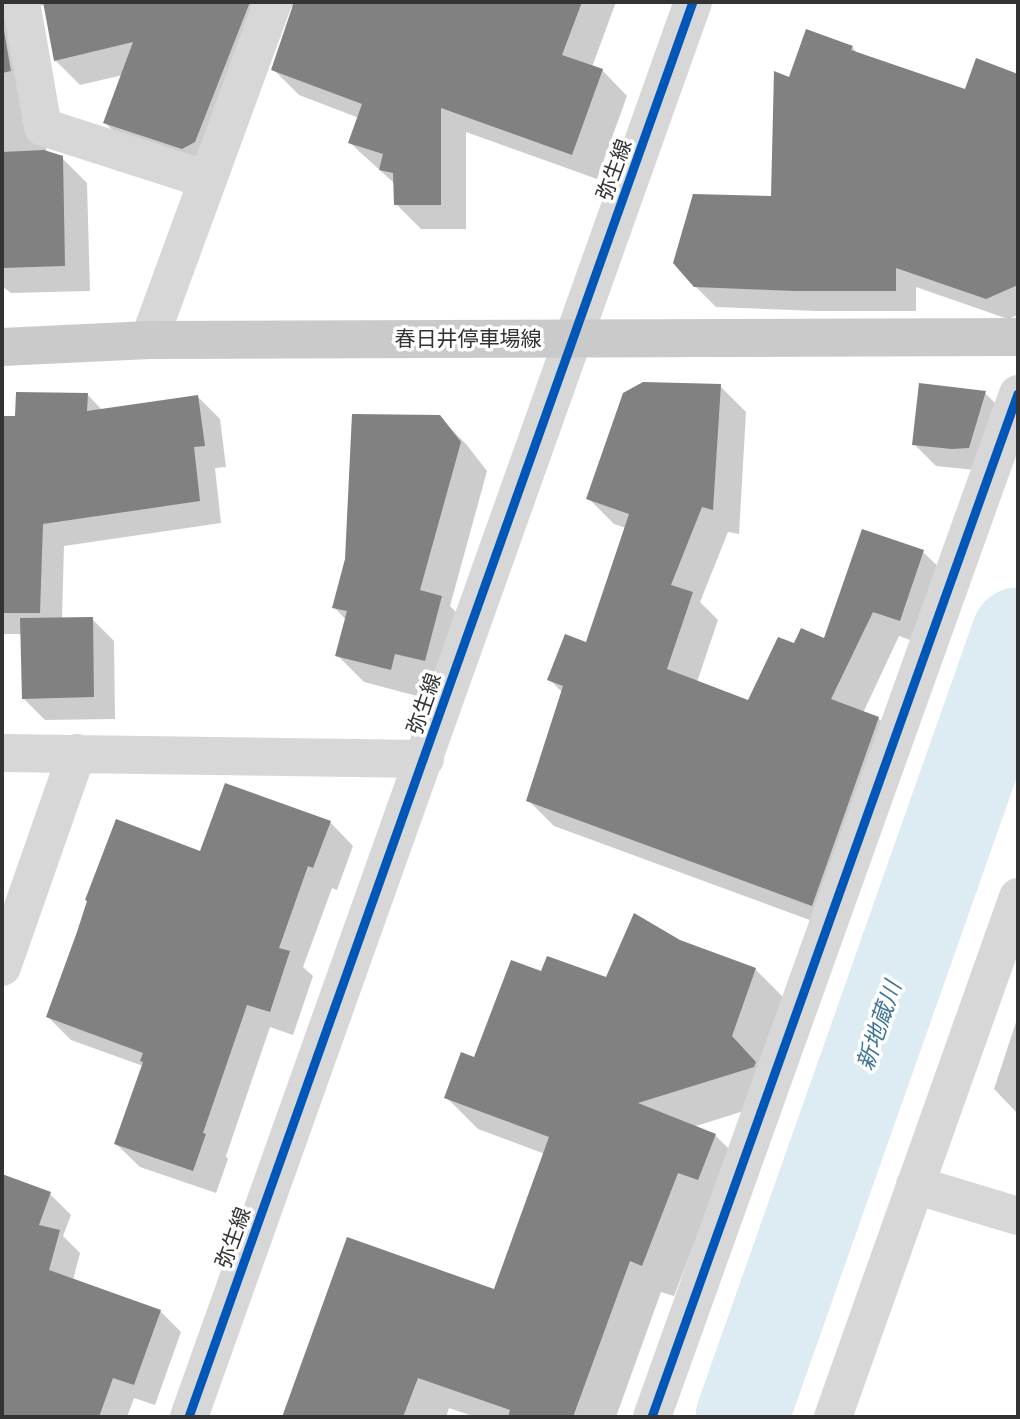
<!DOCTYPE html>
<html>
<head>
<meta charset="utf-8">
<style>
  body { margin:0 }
  #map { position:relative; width:1020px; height:1419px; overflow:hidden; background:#fff; font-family:"Work Sans",sans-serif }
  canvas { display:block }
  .frame { position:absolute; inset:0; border:4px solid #333; pointer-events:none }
</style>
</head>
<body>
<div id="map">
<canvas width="1020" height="1419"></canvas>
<div class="frame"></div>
</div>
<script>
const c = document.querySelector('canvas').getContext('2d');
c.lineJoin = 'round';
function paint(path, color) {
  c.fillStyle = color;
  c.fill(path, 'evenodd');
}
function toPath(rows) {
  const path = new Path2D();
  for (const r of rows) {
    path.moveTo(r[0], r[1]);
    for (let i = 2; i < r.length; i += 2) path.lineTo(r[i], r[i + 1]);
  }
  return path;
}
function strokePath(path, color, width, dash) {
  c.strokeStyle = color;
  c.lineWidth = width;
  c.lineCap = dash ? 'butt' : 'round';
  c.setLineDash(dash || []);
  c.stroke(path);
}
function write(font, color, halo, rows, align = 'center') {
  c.font = font + ' "Work Sans","Noto Sans JP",sans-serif';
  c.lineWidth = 7;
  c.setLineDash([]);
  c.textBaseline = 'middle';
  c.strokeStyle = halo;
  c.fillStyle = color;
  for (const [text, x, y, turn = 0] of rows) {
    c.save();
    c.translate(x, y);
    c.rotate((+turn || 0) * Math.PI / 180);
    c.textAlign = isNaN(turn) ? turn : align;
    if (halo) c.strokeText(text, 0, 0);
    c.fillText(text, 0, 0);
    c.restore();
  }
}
paint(toPath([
  [2,2,469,2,479,6,481,2,616,2,592,67,602,70,627,96,597,179,466,132,466,229,421,229,396,204,395,184,350,143,359,118,299,95,273,69,296,5,284,11,220,167,131,148,105,123,123,75,80,85,55,60,46,5,43,5,33,10,24,32,47,153,62,158,87,183,90,291,11,293,2,286],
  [852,47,859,55,966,91,1018,74,1018,315,1008,319,916,287,916,311,817,311,716,307,695,286,773,198,790,80],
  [720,386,746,412,739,534,728,532,700,602,718,620,697,682,749,703,795,645,825,641,923,552,949,577,926,646,899,636,863,713,878,718,904,744,837,930,554,826,528,800,563,693,549,679,587,645,626,528,614,524,588,498],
  [985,393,1007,415,975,470,936,466,914,444],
  [87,394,103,411,198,397,220,419,226,467,215,468,221,523,64,546,62,619,92,619,114,641,115,719,45,720,23,698,22,634,2,634,2,418,17,418],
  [439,417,466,444,487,471,450,606,468,624,451,687,422,680,417,696,364,682,337,655,346,620,334,607],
  [330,822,353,846,337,890,332,888,303,967,313,976,293,1035,270,1027,226,1156,228,1159,216,1193,140,1167,116,1144,143,1066,71,1040,48,1017,201,854],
  [680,942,755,969,787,1001,785,1098,693,1127,715,1135,747,1167,710,1203,674,1296,661,1292,616,1417,475,1417,449,1408,446,1417,284,1417,348,1239,495,1291,545,1154,478,1129,446,1097,542,973,607,979],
  [1018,1016,1018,1114,994,1089],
  [2,1176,50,1194,71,1215,63,1236,80,1253,73,1280,160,1311,181,1332,155,1405,134,1398,127,1417,2,1417]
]), '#0003');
strokePath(toPath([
  [742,1417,1018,634]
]), '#ddebf3', 93);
paint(toPath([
  [43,2,250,2,195,142,182,149,103,123,133,42,54,61],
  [294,2,582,2,562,55,603,69,572,155,441,108,441,205,394,205,393,173,379,170,383,154,348,143,362,104,271,70],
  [2,19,11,71,2,73],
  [806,29,853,46,851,50,965,89,976,58,1018,74,1018,285,986,299,896,268,896,291,795,291,694,287,673,263,693,194,771,196,774,71,789,77],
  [44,150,63,156,65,266,2,268,2,152],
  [643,382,721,384,713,510,702,507,671,585,693,592,667,669,748,700,778,637,794,643,801,628,824,638,862,529,924,550,900,621,873,612,831,699,879,717,812,906,526,801,563,686,547,680,565,634,586,642,629,514,586,499,623,393],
  [919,383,986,391,969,448,952,449,912,445],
  [16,392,88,393,87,411,198,395,205,446,194,447,200,501,43,524,40,613,2,613,2,416,15,416],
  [352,414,440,415,461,442,420,590,442,596,425,661,395,654,391,670,335,656,347,611,332,608,345,559],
  [93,617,94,697,22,699,20,618],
  [225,783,331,821,313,868,308,866,279,948,290,951,270,1012,247,1005,203,1133,206,1134,193,1171,114,1144,143,1062,140,1061,143,1053,46,1017,77,932,87,901,85,900,116,819,200,851],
  [634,913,680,940,756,968,732,1036,756,1062,754,1067,638,1103,716,1134,698,1180,678,1173,642,1266,630,1261,573,1417,508,1417,510,1410,418,1378,403,1417,282,1417,347,1237,494,1289,549,1137,444,1098,461,1052,474,1057,511,960,541,971,547,956,606,977],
  [2,1174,51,1192,39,1225,60,1230,49,1270,161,1310,134,1385,113,1378,99,1417,2,1417]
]), '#818181');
strokePath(toPath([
  [21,2,43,127,208,180],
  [149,340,273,2],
  [2,753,425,759],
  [2,967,77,753],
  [915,1185,1018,1216],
  [189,1417,693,2],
  [652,1417,1018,394],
  [833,1417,1018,897]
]), '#d7d7d7', 38);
strokePath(toPath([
  [2,347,149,340,1018,337]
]), '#cacaca', 38);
strokePath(toPath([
  [189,1417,693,2],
  [652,1417,1018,394]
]), '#0057b8', 9);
write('21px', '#333', '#fff', [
  ["弥生線",615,170,-70],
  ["春日井停車場線",468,340],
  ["弥生線",425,704,-71],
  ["弥生線",234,1238,-70]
]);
write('italic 23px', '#3f7597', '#fff', [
  ["新地蔵川",880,1026,-71]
]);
</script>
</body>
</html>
